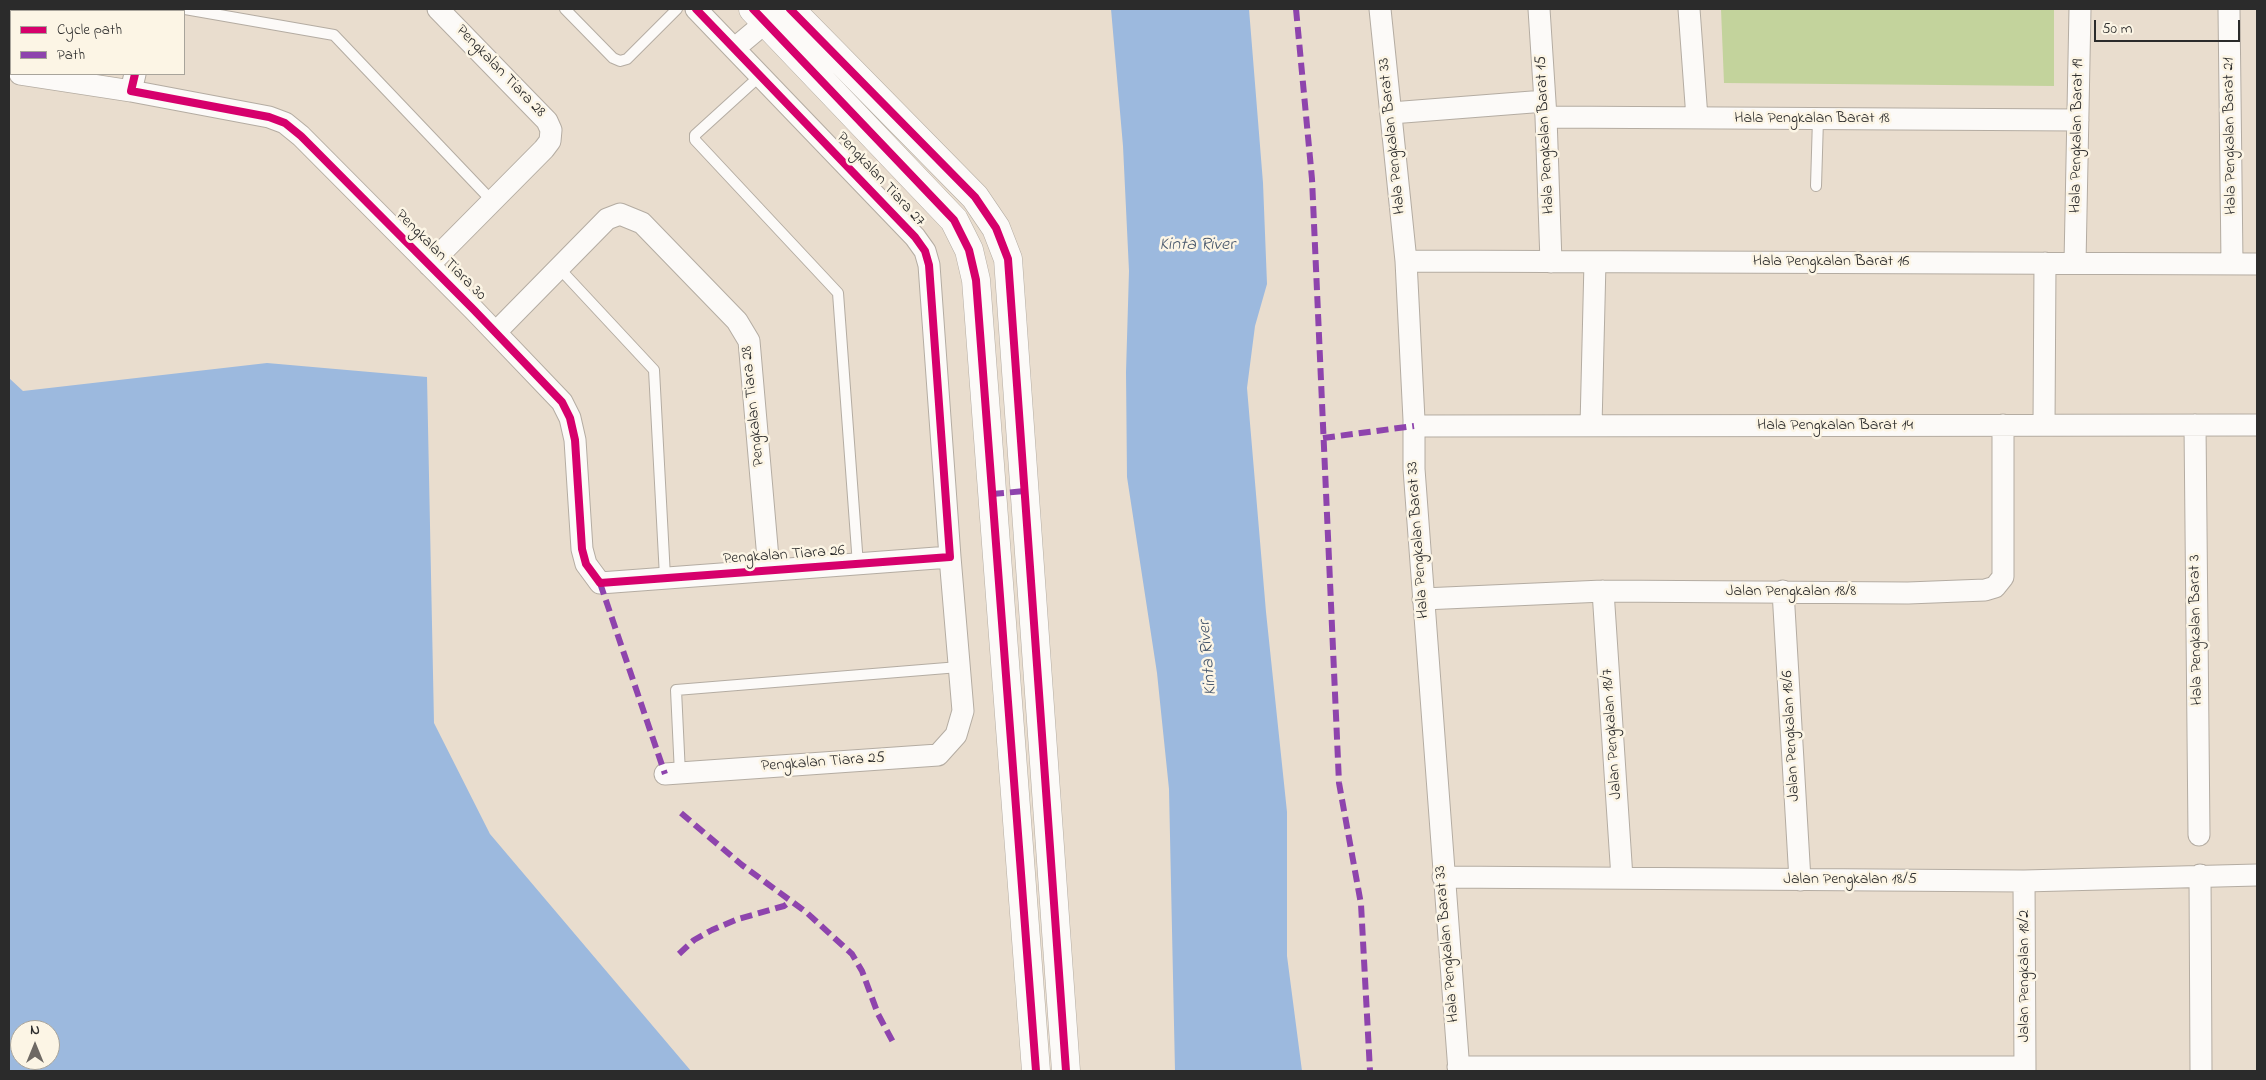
<!DOCTYPE html>
<html>
<head>
<meta charset="utf-8">
<style>
  body { margin:0 }
  #map { position:relative; width:2266px; height:1080px; overflow:hidden; background:#e9ddce; font-family:"Indie Flower",sans-serif }
  canvas { display:block }
  .frame { position:absolute; inset:0; border:10px solid #2b2b2b; pointer-events:none }
  .legend { position:absolute; left:10px; top:10px; width:175px; height:65px; box-sizing:border-box; background:#fcf5e5; border:1px solid #a8a49b; margin:0; padding:6px 9px; list-style:none; font-size:15px; color:#2b2b2b }
  .legend li { display:flex; align-items:center; gap:10px; height:25px }
  .legend b { width:25px; border:1px solid #a8a49b }
  .north { position:absolute; left:10px; top:1020px; width:50px; height:50px; box-sizing:border-box; background:#fcf5e5; border:1px solid #a8a49b; border-radius:50%; rotate:0deg; font-size:14px; font-weight:700; line-height:20px; text-align:center; color:#2b2b2b }
  .north::after { content:''; display:block; margin:auto; width:18px; height:22px; background:#6e6964; clip-path:polygon(50% 0,100% 100%,50% 72%,0 100%) }
  .scale { position:absolute; left:2094px; top:20px; width:146px; height:22px; box-sizing:border-box; border:2px solid #2b2b2b; border-top:0; padding-left:6px; font-size:15px; line-height:18px; white-space:nowrap; color:#2b2b2b; -webkit-text-stroke:4px #fcf5e5; paint-order:stroke }
</style>
</head>
<body>
<div id="map">
<canvas width="2266" height="1080"></canvas>
<div class="frame"></div>
<ul class="legend">
<li><b style="height:6px;background:#d6006c"></b>Cycle path</li>
<li><b style="height:6px;background:#8e44ad"></b>Path</li>
</ul>
<div class="north">N</div>
<div class="scale">50 m</div>
</div>
<script>
const c = document.querySelector('canvas').getContext('2d');
c.lineJoin = 'round';
function paint(path, color) {
  c.fillStyle = color;
  c.fill(path, 'evenodd');
}
function toPath(rows) {
  const path = new Path2D();
  for (const r of rows) {
    path.moveTo(r[0], r[1]);
    for (let i = 2; i < r.length; i += 2) path.lineTo(r[i], r[i + 1]);
  }
  return path;
}
function strokePath(path, color, width, dash) {
  c.strokeStyle = color;
  c.lineWidth = width;
  c.lineCap = dash ? 'butt' : 'round';
  c.setLineDash(dash || []);
  c.stroke(path);
}
function write(font, color, halo, rows, align = 'center') {
  c.font = font + ' "Indie Flower",sans-serif';
  c.lineWidth = 5;
  c.setLineDash([]);
  c.textBaseline = 'middle';
  c.strokeStyle = halo;
  c.fillStyle = color;
  for (const [text, x, y, turn = 0] of rows) {
    c.save();
    c.translate(x, y);
    c.rotate((+turn || 0) * Math.PI / 180);
    c.textAlign = isNaN(turn) ? turn : align;
    if (halo) c.strokeText(text, 0, 0);
    c.fillText(text, 0, 0);
    c.restore();
  }
}
paint(toPath([
  [1721,9,2054,9,2054,86,1724,83]
]), '#c3d39c');
paint(toPath([
  [1111,9,1249,9,1263,183,1267,284,1255,326,1247,388,1266,612,1287,812,1287,956,1302,1071,1175,1071,1169,789,1157,673,1127,477,1126,372,1129,271,1123,146],
  [267,363,427,377,434,723,490,834,691,1071,9,1071,9,378,23,391],
  [20,1030,50,1030,50,1060,20,1060]
]), '#9cb9de');
const lane = toPath([
  [185,9,334,35,492,201],
  [565,9,613,58,620,61,627,59,677,9],
  [50,11,50,9],
  [761,75,695,135,695,140,838,293,858,565],
  [1816,186,1818,119],
  [559,268,654,370,665,577],
  [680,774,676,690,959,667]
]);
const street = toPath([
  [1380,9,1406,261,1414,420,1414,469,1459,1071],
  [1539,9,1546,117,1551,262],
  [1689,9,1697,118],
  [2229,9,2232,263],
  [146,11,147,9],
  [735,48,778,12],
  [20,74,131,91],
  [135,74,131,91,269,117,285,123,301,136,474,310,562,402,570,418,575,440,582,549,586,564,600,583,950,557,929,265,925,251,915,237,696,9],
  [1391,113,1545,101],
  [1546,117,2078,120],
  [1406,261,2257,264],
  [2075,263,2080,9],
  [429,265,544,149,550,141,551,130,547,121,438,9],
  [496,332,607,219,620,214,642,223,737,321,749,341,769,570],
  [2044,425,2045,263],
  [2195,425,2199,835],
  [1414,426,2257,425],
  [1591,426,1595,262],
  [1603,591,1622,878],
  [1783,591,1800,880],
  [1423,599,1603,591,1908,593,1985,590,1995,587,2003,577,2003,425],
  [665,774,938,755,956,735,963,711,950,557],
  [2200,875,2201,1071],
  [1443,877,2024,881,2257,875],
  [2024,881,2025,1071],
  [1458,1067,2025,1067]
]);
const secondary = toPath([
  [753,9,954,220,969,250,976,280,1036,1071],
  [790,9,975,197,996,228,1008,259,1066,1071]
]);
strokePath(lane, '#b4aca2', 12);
strokePath(street, '#b4aca2', 23);
strokePath(secondary, '#b4aca2', 29);
strokePath(lane, '#fcfaf8', 10);
strokePath(street, '#fcfaf8', 21);
strokePath(secondary, '#fcfaf8', 28);
strokePath(toPath([
  [1296,9,1312,179,1339,783,1361,904,1370,1071],
  [1323,438,1414,426],
  [992,494,1025,491],
  [600,583,665,774],
  [681,813,742,865,806,912,852,954,862,971,878,1014,894,1044],
  [679,954,694,940,712,930,738,919,784,906,791,901]
]), '#8e44ad', 6, [12, 6]);
strokePath(toPath([
  [753,9,954,220,969,250,976,280,1036,1071],
  [790,9,975,197,996,228,1008,259,1066,1071],
  [135,74,131,91,269,117,285,123,301,136,474,310,562,402,570,418,575,440,582,549,586,564,600,583,950,557,929,265,925,251,915,237,696,9]
]), '#d6006c', 8);
write('16px', '#2b2b2b', '#fcf5e5', [
  ["Pengkalan Tiara 28",500,72,46],
  ["Hala Pengkalan Barat 18",1812,119],
  ["Hala Pengkalan Barat 15",1546,135,-93],
  ["Hala Pengkalan Barat 33",1393,136,-96],
  ["Hala Pengkalan Barat 19",2078,136,-89],
  ["Hala Pengkalan Barat 21",2231,136,-91],
  ["Pengkalan Tiara 27",880,180,47],
  ["Pengkalan Tiara 30",440,256,45],
  ["Hala Pengkalan Barat 16",1831,262],
  ["Pengkalan Tiara 28",754,406,-96],
  ["Hala Pengkalan Barat 14",1835,426],
  ["Hala Pengkalan Barat 33",1419,540,-94],
  ["Pengkalan Tiara 26",784,556,-4],
  ["Jalan Pengkalan 18/8",1791,592],
  ["Hala Pengkalan Barat 3",2197,630,-91],
  ["Jalan Pengkalan 18/7",1613,734,-94],
  ["Jalan Pengkalan 18/6",1792,736,-93],
  ["Pengkalan Tiara 25",823,763,-4],
  ["Jalan Pengkalan 18/5",1850,880],
  ["Hala Pengkalan Barat 33",1448,944,-95],
  ["Jalan Pengkalan 18/2",2025,976,-90]
]);
write('italic 18px', '#47576c', '#fcf5e5', [
  ["Kinta River",1197,246],
  ["Kinta River",1209,658,-95]
]);
</script>
</body>
</html>
